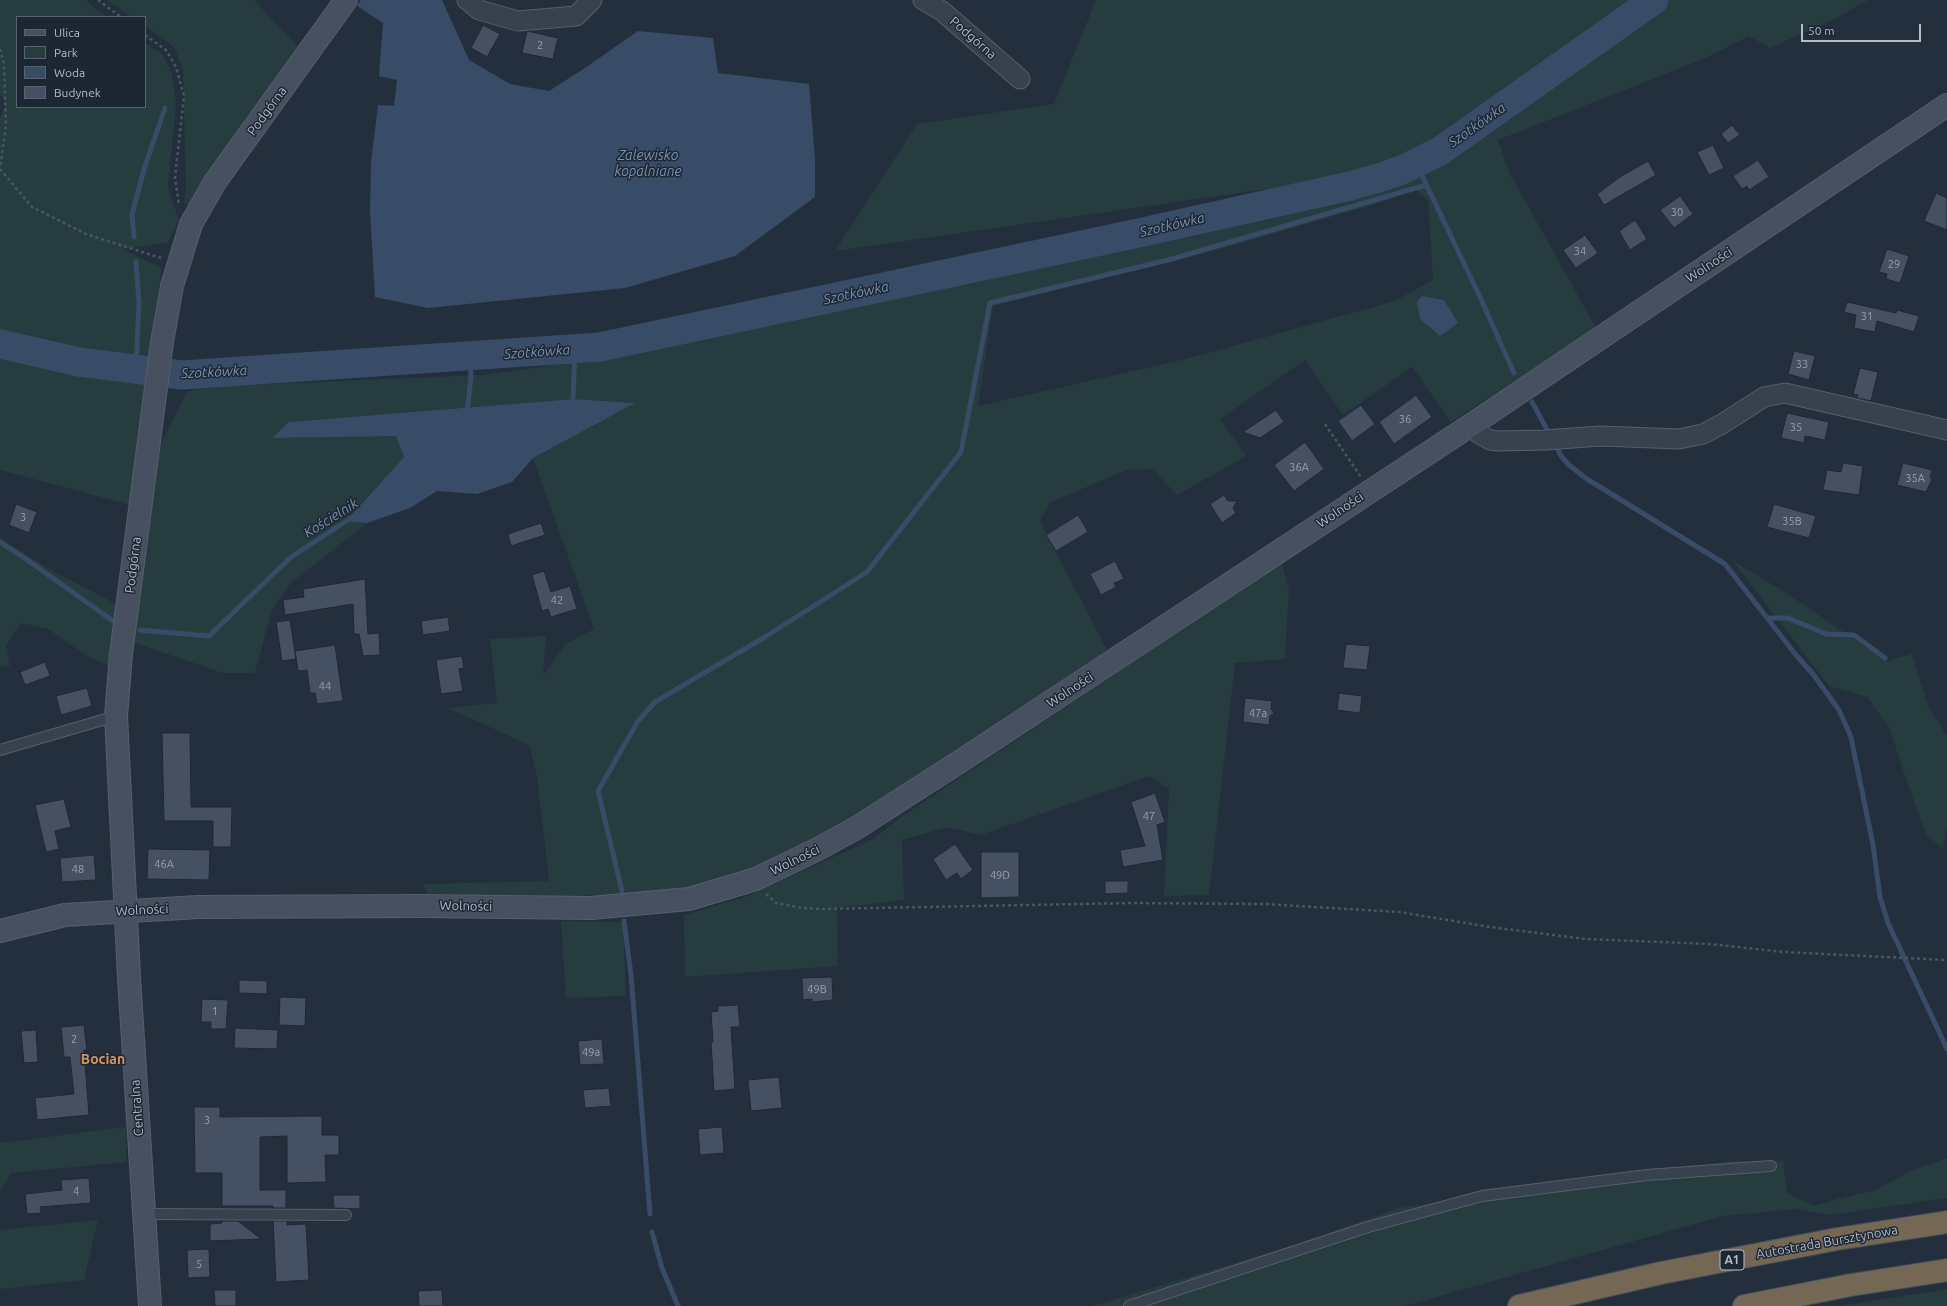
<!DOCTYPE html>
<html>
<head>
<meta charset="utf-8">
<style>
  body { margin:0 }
  #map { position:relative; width:1947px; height:1306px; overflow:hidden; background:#242f3e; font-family:Ubuntu,sans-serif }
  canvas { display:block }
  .legend { position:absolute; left:16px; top:16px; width:130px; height:92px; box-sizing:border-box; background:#1d2633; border:1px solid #59626f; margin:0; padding:5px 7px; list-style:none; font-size:12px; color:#b4bcc9 }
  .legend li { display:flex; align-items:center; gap:8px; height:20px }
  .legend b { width:20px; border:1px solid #59626f }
  .scale { position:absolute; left:1801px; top:24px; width:120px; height:18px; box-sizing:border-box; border:2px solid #b4bcc9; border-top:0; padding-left:5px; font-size:12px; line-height:14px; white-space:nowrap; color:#b4bcc9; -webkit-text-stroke:3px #1d2633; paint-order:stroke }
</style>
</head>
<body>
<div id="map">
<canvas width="1947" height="1306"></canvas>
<ul class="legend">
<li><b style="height:5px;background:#465061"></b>Ulica</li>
<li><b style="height:11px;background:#263c3f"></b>Park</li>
<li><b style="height:11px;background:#394c67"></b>Woda</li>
<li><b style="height:11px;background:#455162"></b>Budynek</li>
</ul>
<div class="scale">50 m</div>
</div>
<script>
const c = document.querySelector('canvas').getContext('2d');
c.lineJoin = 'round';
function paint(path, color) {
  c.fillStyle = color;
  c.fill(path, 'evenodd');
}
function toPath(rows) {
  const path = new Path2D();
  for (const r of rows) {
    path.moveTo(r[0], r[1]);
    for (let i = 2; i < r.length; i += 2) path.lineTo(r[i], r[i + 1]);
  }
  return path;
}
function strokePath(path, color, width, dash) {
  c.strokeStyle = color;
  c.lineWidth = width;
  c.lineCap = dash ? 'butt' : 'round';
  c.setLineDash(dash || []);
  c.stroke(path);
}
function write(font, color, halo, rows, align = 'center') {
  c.font = font + ' Ubuntu,sans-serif';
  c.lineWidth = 3;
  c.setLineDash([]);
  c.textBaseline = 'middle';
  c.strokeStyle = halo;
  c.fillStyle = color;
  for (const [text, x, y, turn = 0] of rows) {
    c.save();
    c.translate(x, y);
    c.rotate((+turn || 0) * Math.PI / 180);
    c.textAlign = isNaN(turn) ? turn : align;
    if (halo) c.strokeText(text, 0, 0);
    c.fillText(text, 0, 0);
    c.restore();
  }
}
paint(toPath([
  [0,0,87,0,94,8,107,17,17,17,17,107,145,107,145,43,162,54,172,73,176,105,168,188,179,220,167,243,122,249,162,268,146,366,134,506,0,470,0,117,6,105,0,94],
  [107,0,254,0,299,48,192,205,184,203,186,186,183,70,174,47,145,26,145,17,131,17],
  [1096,0,1640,0,1474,120,1414,155,1350,177,835,251,917,124,1054,104],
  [1669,0,1868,0,1838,17,1770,48,1749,36,1708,57,1498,140,1509,172,1596,328,1451,422,1412,367,1343,415,1305,360,1220,419,1246,456,1177,495,1152,469,1127,470,1051,502,1040,521,1107,650,869,810,763,865,713,884,630,895,588,895,532,898,427,894,424,884,549,881,537,777,529,745,448,708,497,703,490,639,546,636,543,676,566,644,594,629,533,458,634,403,573,399,289,422,272,438,396,435,404,457,350,516,304,547,346,521,367,523,291,583,272,609,255,673,223,673,132,642,158,450,187,392,202,387,482,375,542,367,799,320,1061,255,1400,177,1484,130],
  [1415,190,1428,200,1433,280,1395,301,1186,359,978,406,993,306,1224,248,1378,203],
  [0,538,49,569,118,605,114,668,90,658,48,629,21,623,6,646,10,666,0,667],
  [1733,561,1785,592,1886,661,1912,654,1928,706,1947,736,1947,827,1943,849,1926,834,1904,773,1889,727,1867,697,1829,686],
  [1282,563,1289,590,1285,659,1235,663,1209,895,1164,896,1169,789,1149,776,981,835,947,827,902,840,904,900,837,908,838,966,685,977,684,915,748,896,873,839,901,817],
  [561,921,623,922,626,996,566,998],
  [126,1127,126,1162,11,1173,0,1192,0,1143],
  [1947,1158,1947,1198,1829,1215,1796,1209,1723,1216,1405,1306,1093,1306,1297,1244,1399,1208,1729,1161,1783,1161,1787,1193,1814,1206,1837,1199,1875,1190,1911,1171],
  [98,1220,84,1280,0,1289,0,1230],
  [1947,1289,1947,1306,1840,1306]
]), '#263c3f');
paint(toPath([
  [361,0,442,0,469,60,510,84,549,91,585,68,638,31,713,38,718,73,809,84,815,159,815,197,735,256,625,288,428,308,375,297,370,210,371,163,378,105,394,106,397,80,379,76,383,23,357,6],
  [1422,296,1444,300,1458,323,1440,336,1420,319,1417,302],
  [573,399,635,403,533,458,512,482,477,494,437,491,410,508,367,523,346,521,404,457,396,436,272,438,289,422]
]), '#394c67');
strokePath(toPath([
  [1416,163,1480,297,1514,373],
  [134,237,132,214,145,166,165,108],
  [136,369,139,303,136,262],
  [573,399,575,349],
  [1532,402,1550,435],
  [467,413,471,376,470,356],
  [1555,444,1561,456,1569,465,1587,479,1725,564,1796,655,1813,674,1839,710,1851,737,1873,845,1880,897,1888,923,1947,1049],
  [0,542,26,559,113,621],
  [1769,618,1788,618,1826,634,1854,635,1885,658],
  [140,630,209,636,291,557,351,518],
  [622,891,598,791,638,721,655,702,765,637,867,572,961,452,990,303,1172,259,1426,185],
  [624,921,631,975,650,1214],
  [652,1232,662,1268,678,1306]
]), '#394c67', 5);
strokePath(toPath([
  [0,344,79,362,182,375,600,347,1134,234,1350,186,1382,177,1404,169,1440,151,1654,0]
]), '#394c67', 29);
const building = toPath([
  [483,25,500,34,487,57,471,48,483,25],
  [527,31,558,38,553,59,522,53,527,31],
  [1732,125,1740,135,1728,143,1721,134,1732,125],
  [1713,145,1724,168,1709,175,1697,152,1713,145],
  [1758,160,1769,177,1749,190,1747,186,1742,189,1733,176,1758,160],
  [1648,161,1656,175,1604,205,1597,194,1620,177,1648,161],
  [1936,193,1947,198,1947,230,1924,221,1936,193],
  [1680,196,1693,214,1674,228,1660,210,1680,196],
  [1635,220,1647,239,1630,250,1619,231,1635,220],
  [1585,235,1598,253,1576,268,1563,250,1585,235],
  [1887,249,1909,256,1900,283,1886,279,1887,274,1879,272,1887,249],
  [1847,302,1896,313,1897,310,1919,316,1914,332,1877,321,1875,332,1854,328,1856,315,1844,312,1847,302],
  [1794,351,1815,356,1809,380,1788,374,1794,351],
  [1860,368,1878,372,1871,401,1857,398,1858,395,1853,394,1860,368],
  [1416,395,1432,417,1394,444,1379,422,1416,395],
  [1361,405,1375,424,1352,441,1338,421,1361,405],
  [1276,410,1284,422,1260,438,1243,432,1276,410],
  [1787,413,1829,422,1825,440,1805,436,1804,443,1781,438,1787,413],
  [1305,442,1324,469,1294,491,1274,465,1305,442],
  [1843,463,1863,466,1859,495,1823,490,1827,470,1841,472,1843,463],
  [1903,463,1932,470,1930,477,1932,479,1926,492,1897,485,1903,463],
  [1224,495,1228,501,1237,501,1233,508,1236,513,1222,523,1210,504,1224,495],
  [16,504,37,512,29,533,9,525,16,504],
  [1774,504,1816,516,1809,538,1767,527,1774,504],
  [1078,515,1088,532,1056,551,1046,535,1078,515],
  [541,523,545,535,511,546,508,534,541,523],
  [1115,561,1124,579,1114,583,1116,587,1101,595,1090,574,1115,561],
  [544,571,551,592,570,586,577,609,551,617,548,609,542,611,532,575,544,571],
  [365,579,368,634,379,633,380,655,363,656,359,634,354,634,353,604,285,615,283,600,304,597,303,589,365,579],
  [448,617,450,631,423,635,421,621,448,617],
  [290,620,296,659,282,661,276,622,290,620],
  [1346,644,1370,646,1367,670,1343,668,1346,644],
  [335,645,343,701,317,704,315,693,310,693,307,670,298,671,295,651,335,645],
  [462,656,464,668,459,669,463,691,441,694,436,660,462,656],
  [45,662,50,676,25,685,20,672,45,662],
  [87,688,92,706,61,715,56,696,87,688],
  [1339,693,1362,696,1360,713,1337,710,1339,693],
  [1245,698,1272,701,1271,709,1274,713,1270,716,1269,725,1243,722,1245,698],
  [162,733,190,733,191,807,232,807,231,847,213,847,213,821,164,821,162,733],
  [1155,793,1165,822,1157,825,1163,860,1123,867,1120,850,1145,846,1131,802,1155,793],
  [64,799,71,827,55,831,59,849,46,852,35,805,64,799],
  [955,844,973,870,961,879,957,873,946,880,933,859,955,844],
  [148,849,210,850,209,880,147,879,148,849],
  [981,852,1019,852,1019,897,981,898,981,852],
  [94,855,96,880,62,882,60,858,94,855],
  [1105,881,1128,881,1128,893,1105,894,1105,881],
  [832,977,833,1000,812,1002,812,999,803,1000,802,978,832,977],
  [239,980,267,981,267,994,239,993,239,980],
  [280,997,306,998,305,1026,279,1025,280,997],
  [202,999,228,1000,226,1029,211,1029,211,1022,201,1022,202,999],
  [738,1005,740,1027,731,1027,735,1089,714,1091,711,1042,713,1042,711,1012,718,1011,718,1006,738,1005],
  [84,1025,87,1050,84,1050,89,1115,37,1120,35,1098,74,1094,70,1057,64,1057,61,1027,84,1025],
  [235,1028,278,1030,277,1049,234,1048,235,1028],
  [36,1030,38,1062,24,1063,21,1031,36,1030],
  [602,1039,604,1064,580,1065,578,1041,602,1039],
  [779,1077,782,1108,751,1111,748,1080,779,1077],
  [609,1088,611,1106,585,1108,583,1090,609,1088],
  [194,1107,220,1107,220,1117,322,1116,322,1135,339,1135,339,1155,325,1155,326,1182,287,1183,287,1136,260,1137,260,1190,286,1190,286,1208,273,1208,273,1206,222,1206,222,1173,195,1173,194,1107],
  [722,1127,724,1153,700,1155,698,1129,722,1127],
  [89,1178,91,1203,40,1207,41,1213,27,1214,25,1194,62,1190,61,1180,89,1178],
  [333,1195,360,1195,360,1209,334,1208,333,1195],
  [222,1221,238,1221,261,1239,210,1241,210,1224,222,1223,222,1221],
  [273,1221,287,1221,287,1225,306,1224,309,1280,276,1282,273,1221],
  [209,1249,210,1277,188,1278,187,1250,209,1249],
  [214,1290,236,1290,236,1306,215,1306,214,1290],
  [442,1290,443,1306,419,1306,418,1291,442,1290]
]);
paint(building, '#455162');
strokePath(building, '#1f2835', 1);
const lane = toPath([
  [0,750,116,716],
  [144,1214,346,1215],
  [1129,1306,1368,1227,1482,1196,1647,1175,1771,1166]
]);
const street = toPath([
  [467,0,479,10,518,21,576,16,592,0],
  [923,0,942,11,1020,79],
  [1471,425,1478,433,1490,440,1497,441,1545,440,1601,436,1679,439,1703,434,1722,424,1764,397,1785,393,1947,430]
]);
const secondary = toPath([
  [0,931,65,915,198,907,422,906,591,908,689,899,756,879,818,849,858,827,967,757,1471,425,1947,105],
  [150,1306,129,977,116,716,121,654,162,342,172,286,191,224,215,182,346,0]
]);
const highway = toPath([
  [1519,1306,1661,1273,1837,1239,1947,1222],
  [1744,1306,1851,1285,1947,1270]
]);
strokePath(lane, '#565f6c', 12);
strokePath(street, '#565f6c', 21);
strokePath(secondary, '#565f6c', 24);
strokePath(highway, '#434c59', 24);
strokePath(toPath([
  [98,0,121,17],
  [145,35,166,50,176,67,184,96,175,177,179,206],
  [0,49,4,63,6,125,0,168],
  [0,169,32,207,86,234,161,258],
  [1325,424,1361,477],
  [766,894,776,903,803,908,822,909,1132,903,1264,904,1399,912,1490,927,1585,939,1710,944,1783,952,1947,960]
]), '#44595c', 2.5, [3, 3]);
strokePath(lane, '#38414e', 10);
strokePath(street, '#38414e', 19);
strokePath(secondary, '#465061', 22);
strokePath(highway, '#746855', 22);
write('11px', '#98a1af', null, [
  ["2",540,45],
  ["30",1677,212],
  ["34",1580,251],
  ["29",1894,264],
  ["31",1867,316],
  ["33",1802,364],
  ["36",1405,419],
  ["35",1796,427],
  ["36A",1299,467],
  ["35A",1915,478],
  ["3",23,517],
  ["35B",1792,521],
  ["42",557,600],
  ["44",325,686],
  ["47a",1258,713],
  ["47",1149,816],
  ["46A",164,864],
  ["48",78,869],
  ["49D",1000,875],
  ["49B",817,989],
  ["1",215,1011],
  ["2",74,1039],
  ["49a",591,1052],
  ["3",207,1120],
  ["4",76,1191],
  ["5",199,1264]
]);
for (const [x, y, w] of [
  [1732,1260,24]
]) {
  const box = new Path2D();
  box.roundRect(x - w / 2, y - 10, w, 20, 3);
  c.fillStyle = '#1d2633';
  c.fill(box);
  strokePath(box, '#b4bcc9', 1);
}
write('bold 12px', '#b4bcc9', null, [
  ["A1",1732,1260]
]);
write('13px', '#b4bcc9', '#1d2633', [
  ["Podgórna",973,38,41],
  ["Podgórna",267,111,-54],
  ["Wolności",1709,265,-33],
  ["Wolności",1340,510,-34],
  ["Podgórna",133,565,-83],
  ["Wolności",1070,690,-33],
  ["Wolności",795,860,-26],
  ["Wolności",466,906,1],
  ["Wolności",142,910,-3],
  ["Centralna",137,1108,-94],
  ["Autostrada Bursztynowa",1827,1242,-10]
]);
write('italic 14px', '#7c92b1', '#1d2633', [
  ["Szotkówka",1477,125,-35],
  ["Zalewisko",648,155],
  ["kopalniane",648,171],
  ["Szotkówka",1172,225,-13],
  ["Szotkówka",856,293,-12],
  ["Szotkówka",537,352,-4],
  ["Szotkówka",214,372,-3],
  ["Kościelnik",331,518,-32]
]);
write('bold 14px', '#d59563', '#1d2633', [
  ["Bocian",103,1059]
]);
</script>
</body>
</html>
